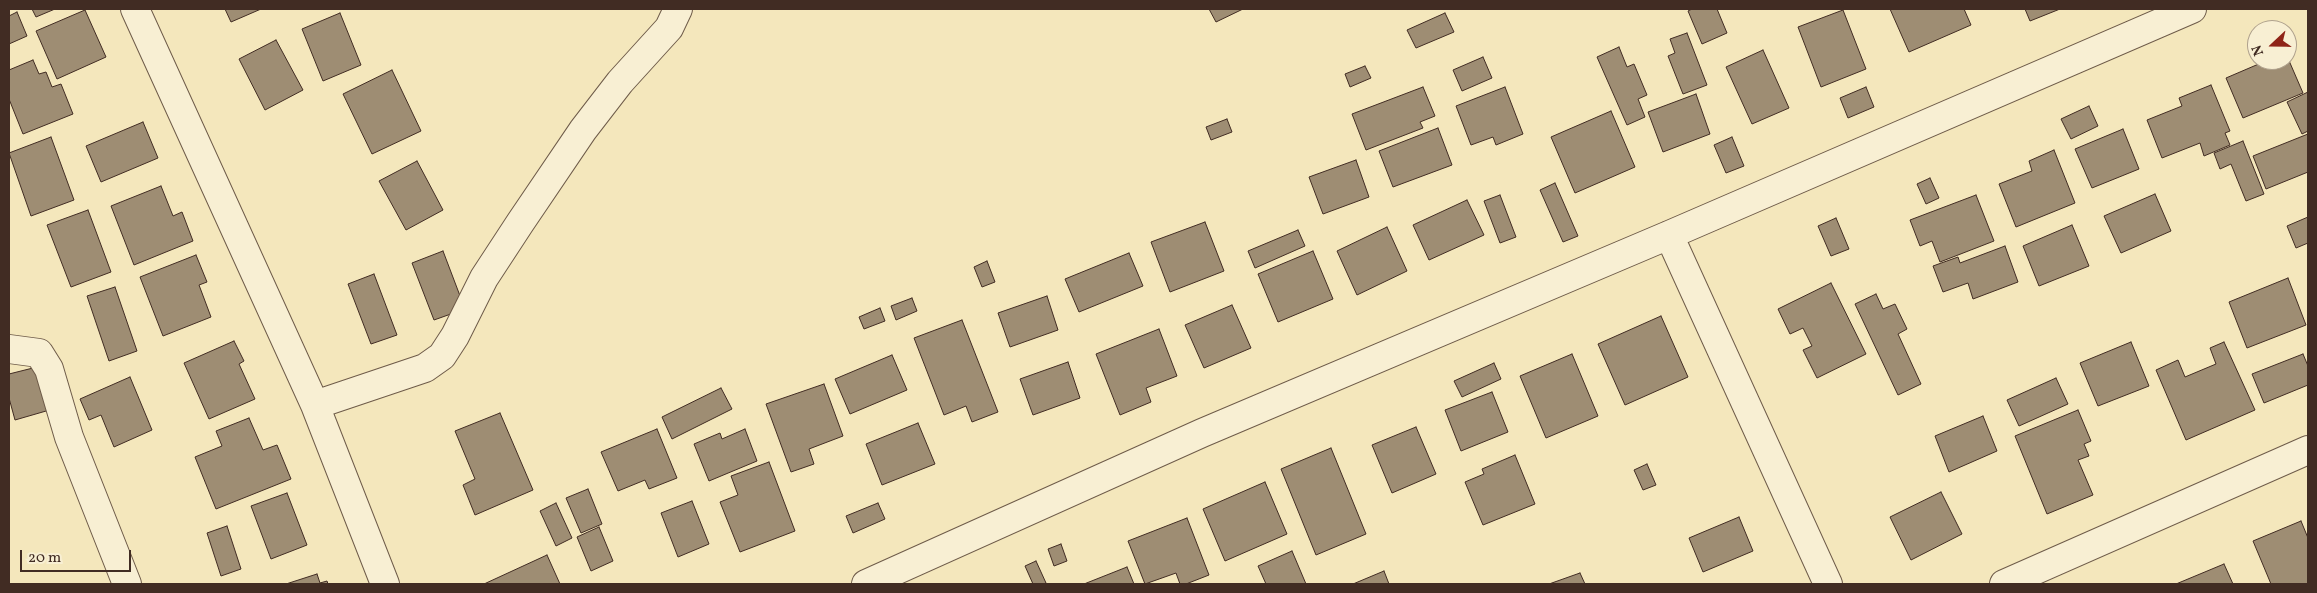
<!DOCTYPE html>
<html>
<head>
<meta charset="utf-8">
<style>
  body { margin:0 }
  #map { position:relative; width:2317px; height:593px; overflow:hidden; background:#f4e7bc; font-family:Vollkorn,serif }
  canvas { display:block }
  .frame { position:absolute; inset:0; border:10px solid #412c23; pointer-events:none }
  .north { position:absolute; left:2247px; top:20px; width:50px; height:50px; box-sizing:border-box; background:#f8efd3; border:1px solid #afa18d; border-radius:50%; rotate:249deg; font-size:14px; font-weight:700; line-height:20px; text-align:center; color:#412c23 }
  .north::after { content:''; display:block; margin:auto; width:18px; height:22px; background:#8f2418; clip-path:polygon(50% 0,100% 100%,50% 72%,0 100%) }
  .scale { position:absolute; left:20px; top:550px; width:111px; height:22px; box-sizing:border-box; border:2px solid #412c23; border-top:0; padding-left:6px; font-size:15px; line-height:18px; white-space:nowrap; color:#412c23; -webkit-text-stroke:4px #f8efd3; paint-order:stroke }
</style>
</head>
<body>
<div id="map">
<canvas width="2317" height="593"></canvas>
<div class="frame"></div>
<div class="north">N</div>
<div class="scale">20 m</div>
</div>
<script>
const c = document.querySelector('canvas').getContext('2d');
c.lineJoin = 'round';
function paint(path, color) {
  c.fillStyle = color;
  c.fill(path, 'evenodd');
}
function toPath(rows) {
  const path = new Path2D();
  for (const r of rows) {
    path.moveTo(r[0], r[1]);
    for (let i = 2; i < r.length; i += 2) path.lineTo(r[i], r[i + 1]);
  }
  return path;
}
function strokePath(path, color, width, dash) {
  c.strokeStyle = color;
  c.lineWidth = width;
  c.lineCap = dash ? 'butt' : 'round';
  c.setLineDash(dash || []);
  c.stroke(path);
}
const building = toPath([
  [32,9,55,9,36,17,32,9],
  [225,9,261,9,231,22,225,9],
  [1209,9,1243,9,1216,22,1209,9],
  [1692,9,1717,9,1727,33,1702,44,1688,11,1692,9],
  [1890,9,1964,9,1971,25,1909,52,1890,9],
  [2025,9,2060,9,2030,21,2025,9],
  [85,10,106,57,57,79,36,31,85,10],
  [1843,10,1866,69,1821,87,1798,27,1843,10],
  [17,12,27,36,9,44,9,16,17,12],
  [340,13,361,65,323,81,302,29,340,13],
  [1445,13,1454,32,1416,48,1407,30,1445,13],
  [1687,33,1707,85,1683,94,1668,56,1675,53,1670,39,1687,33],
  [276,40,303,90,265,110,239,59,276,40],
  [1619,47,1627,67,1634,64,1647,95,1638,99,1645,117,1627,125,1597,57,1619,47],
  [1763,50,1789,108,1752,124,1726,67,1763,50],
  [2287,56,2303,93,2243,118,2226,78,2268,60,2287,60,2287,56],
  [1483,57,1492,78,1462,91,1453,70,1483,57],
  [33,60,39,74,46,72,52,87,61,84,73,114,23,134,9,99,9,70,33,60],
  [1365,66,1371,78,1350,87,1345,74,1365,66],
  [392,70,421,131,372,154,343,94,392,70],
  [2211,85,2230,131,2225,133,2230,145,2204,156,2200,143,2162,158,2147,120,2182,106,2179,98,2211,85],
  [1423,87,1435,116,1420,122,1423,128,1366,150,1352,114,1423,87],
  [1505,87,1523,134,1496,145,1493,137,1471,145,1456,106,1505,87],
  [1866,87,1874,107,1848,118,1840,98,1866,87],
  [2308,92,2308,131,2302,134,2287,102,2308,92],
  [1696,94,1710,134,1663,152,1648,112,1696,94],
  [2089,106,2098,126,2071,139,2061,119,2089,106],
  [1611,111,1635,167,1575,193,1551,137,1611,111],
  [1227,119,1232,132,1211,140,1206,127,1227,119],
  [143,122,158,158,101,182,86,146,143,122],
  [1438,128,1452,165,1393,187,1379,151,1438,128],
  [2123,129,2139,169,2092,188,2075,149,2123,129],
  [2308,134,2308,172,2266,189,2253,156,2308,134],
  [51,137,74,200,31,216,9,153,51,137],
  [1732,137,1744,166,1726,173,1714,145,1732,137],
  [2243,141,2264,194,2246,201,2231,164,2220,169,2214,153,2243,141],
  [2054,150,2075,203,2016,227,1999,184,2032,171,2029,161,2054,150],
  [1356,160,1369,197,1323,214,1309,177,1356,160],
  [417,161,443,210,406,230,379,181,417,161],
  [1930,178,1939,198,1926,204,1917,184,1930,178],
  [1555,183,1578,236,1563,242,1540,190,1555,183],
  [161,186,173,216,182,212,193,241,134,265,111,206,161,186],
  [2155,194,2171,231,2121,253,2104,216,2155,194],
  [1500,195,1516,237,1500,243,1484,201,1500,195],
  [1976,195,1994,241,1940,262,1932,241,1920,246,1910,220,1976,195],
  [1467,200,1484,235,1429,260,1413,225,1467,200],
  [88,210,111,272,71,287,47,225,88,210],
  [2308,217,2308,243,2296,248,2287,226,2308,217],
  [1836,218,1849,249,1831,256,1818,226,1836,218],
  [1205,222,1224,271,1170,292,1151,242,1205,222],
  [2072,225,2089,266,2039,286,2023,246,2072,225],
  [1387,227,1407,271,1357,295,1337,251,1387,227],
  [1298,230,1305,246,1255,268,1248,251,1298,230],
  [2005,246,2018,282,1973,299,1968,283,1943,292,1933,266,1958,257,1960,263,2005,246],
  [443,251,465,309,434,320,412,263,443,251],
  [1313,251,1333,299,1278,322,1258,274,1313,251],
  [1129,253,1143,286,1079,312,1065,279,1129,253],
  [196,255,207,282,199,285,211,317,163,336,140,277,196,255],
  [987,261,995,282,982,287,974,267,987,261],
  [374,274,397,335,371,344,348,284,374,274],
  [2288,278,2306,325,2247,348,2229,302,2288,278],
  [1831,283,1866,354,1817,378,1803,350,1812,346,1803,328,1790,334,1778,309,1831,283],
  [115,287,137,351,109,361,87,296,115,287],
  [1876,294,1883,309,1895,304,1907,329,1898,334,1921,384,1898,395,1855,304,1876,294],
  [1047,296,1058,330,1010,347,998,313,1047,296],
  [912,298,917,311,896,320,891,306,912,298],
  [1232,305,1251,348,1204,368,1185,325,1232,305],
  [880,308,885,321,864,329,859,317,880,308],
  [1661,316,1688,377,1625,405,1598,344,1661,316],
  [962,320,998,412,972,422,966,406,944,415,914,338,962,320],
  [1159,329,1177,376,1146,388,1151,402,1120,415,1096,354,1159,329],
  [234,341,244,361,239,364,255,399,209,419,184,363,234,341],
  [2131,342,2149,386,2098,406,2080,363,2131,342],
  [2224,342,2255,410,2186,440,2156,370,2178,360,2185,377,2216,364,2210,348,2224,342],
  [1572,354,1598,416,1546,438,1520,376,1572,354],
  [2303,354,2308,366,2308,385,2264,403,2252,374,2303,354],
  [892,355,907,390,850,414,835,379,892,355],
  [1068,362,1080,398,1033,415,1020,379,1068,362],
  [1494,363,1501,379,1462,397,1454,381,1494,363],
  [41,366,53,409,15,420,9,398,9,374,41,366],
  [130,377,152,430,114,447,101,415,89,420,80,399,130,377],
  [2056,378,2068,404,2019,426,2007,400,2056,378],
  [824,384,843,436,809,449,814,464,791,472,766,404,824,384],
  [721,388,732,409,672,439,662,417,721,388],
  [1492,392,1508,432,1461,451,1445,410,1492,392],
  [2078,410,2091,441,2084,444,2089,456,2078,460,2093,495,2047,514,2015,436,2078,410],
  [500,413,533,490,475,515,463,485,475,479,455,431,500,413],
  [1983,416,1997,451,1949,472,1935,436,1983,416],
  [249,418,263,450,277,445,291,479,216,509,195,457,222,446,216,431,249,418],
  [918,423,935,464,882,485,866,444,918,423],
  [1416,427,1436,474,1392,493,1372,445,1416,427],
  [657,429,677,478,649,489,645,480,618,491,601,452,657,429],
  [745,429,757,461,709,481,694,444,720,433,722,439,745,429],
  [1331,448,1366,534,1316,555,1281,469,1331,448],
  [1515,455,1535,504,1483,525,1465,482,1484,474,1482,469,1515,455],
  [769,462,795,531,740,552,720,502,738,495,731,476,769,462],
  [1647,464,1656,485,1643,490,1634,470,1647,464],
  [1265,482,1287,534,1225,561,1203,509,1265,482],
  [588,489,602,524,581,533,566,498,588,489],
  [1941,492,1962,534,1911,560,1890,517,1941,492],
  [287,493,307,545,271,559,251,506,287,493],
  [692,501,709,544,678,557,661,513,692,501],
  [556,503,572,538,556,546,540,511,556,503],
  [878,503,885,519,853,533,846,516,878,503],
  [1739,517,1753,551,1703,572,1689,538,1739,517],
  [1187,518,1209,575,1186,584,1180,584,1176,573,1145,584,1128,541,1187,518],
  [2301,521,2308,538,2308,584,2271,584,2253,541,2301,521],
  [227,526,241,569,221,576,207,533,227,526],
  [599,527,613,561,591,571,577,537,599,527],
  [1061,544,1067,561,1054,566,1048,549,1061,544],
  [1292,551,1306,584,1266,584,1258,566,1292,551],
  [547,555,560,584,484,584,547,555],
  [1036,561,1046,583,1043,584,1033,584,1025,566,1036,561],
  [2224,564,2233,584,2176,584,2224,564],
  [1127,567,1134,584,1084,584,1127,567],
  [1384,571,1389,584,1353,584,1384,571],
  [1580,573,1585,584,1549,584,1580,573],
  [317,574,320,583,327,581,328,584,286,584,317,574]
]);
paint(building, '#9e8d73');
strokePath(building, '#412c23', 1);
const minor = toPath([
  [135,9,315,405,385,584],
  [1669,235,1828,584],
  [9,349,39,353,49,369,69,437,127,584],
  [315,405,425,368,442,356,455,336,484,278,520,223,583,130,620,82,669,28,678,9],
  [866,584,1202,433,1669,235,2192,9],
  [2004,584,2308,450]
]);
strokePath(minor, '#6e5b49', 30);
strokePath(minor, '#f8efd3', 28);
</script>
</body>
</html>
